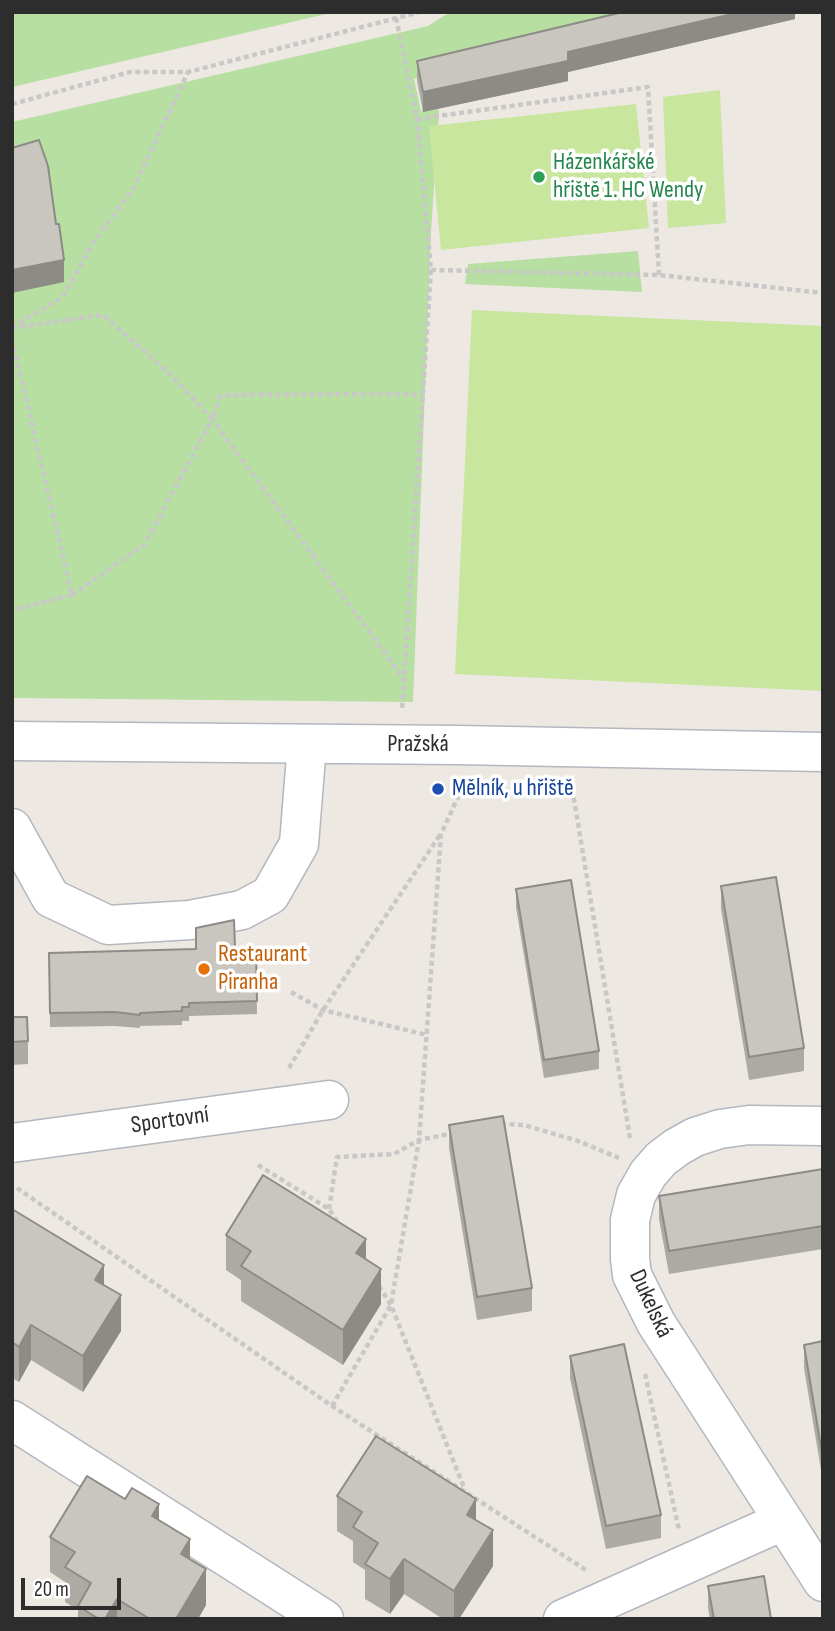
<!DOCTYPE html>
<html>
<head>
<meta charset="utf-8">
<style>
  body { margin:0 }
  #map { position:relative; width:835px; height:1631px; overflow:hidden; background:#ede8e1; font-family:"Sofia Sans Condensed",sans-serif }
  canvas { display:block }
  .frame { position:absolute; inset:0; border:14px solid #2d2d2d; pointer-events:none }
  .scale { position:absolute; left:21px; top:1578px; width:100px; height:32px; box-sizing:border-box; border:4px solid #2d2d2d; border-top:0; padding-left:9px; font-size:21px; line-height:24px; white-space:nowrap; color:#2d2d2d; -webkit-text-stroke:5px #fff; paint-order:stroke }
</style>
</head>
<body>
<div id="map">
<canvas width="835" height="1631"></canvas>
<div class="frame"></div>
<div class="scale">20 m</div>
</div>
<script>
const c = document.querySelector('canvas').getContext('2d');
c.lineJoin = 'round';
function paint(path, color) {
  c.fillStyle = color;
  c.fill(path, 'evenodd');
}
function toPath(rows) {
  const path = new Path2D();
  for (const r of rows) {
    path.moveTo(r[0], r[1]);
    for (let i = 2; i < r.length; i += 2) path.lineTo(r[i], r[i + 1]);
  }
  return path;
}
function strokePath(path, color, width, dash) {
  c.strokeStyle = color;
  c.lineWidth = width;
  c.lineCap = dash ? 'butt' : 'round';
  c.setLineDash(dash || []);
  c.stroke(path);
}
function write(font, color, halo, rows, align = 'center') {
  c.font = font + ' "Sofia Sans Condensed",sans-serif';
  c.lineWidth = 7;
  c.setLineDash([]);
  c.textBaseline = 'middle';
  c.strokeStyle = halo;
  c.fillStyle = color;
  for (const [text, x, y, turn = 0] of rows) {
    c.save();
    c.translate(x, y);
    c.rotate((+turn || 0) * Math.PI / 180);
    c.textAlign = isNaN(turn) ? turn : align;
    if (halo) c.strokeText(text, 0, 0);
    c.fillText(text, 0, 0);
    c.restore();
  }
}
paint(toPath([
  [12,12,335,12,12,87],
  [455,12,703,12,414,79,421,111,437,108,439,111,431,232,413,702,12,698,12,122,428,26,445,15],
  [638,251,642,292,465,284,468,264]
]), '#b8dfa2');
paint(toPath([
  [720,90,726,223,668,228,663,97],
  [636,104,649,228,441,250,429,126],
  [472,310,823,326,823,691,455,674]
]), '#c9e69f');
const minor = toPath([
  [12,741,457,745,823,752],
  [12,828,51,898,108,925,190,920,242,910,270,895,299,844,307,744],
  [823,1126,749,1125,720,1129,695,1137,677,1147,661,1159,648,1174,636,1195,630,1220,630,1259,632,1275,656,1323,823,1582],
  [12,1143,329,1100],
  [12,1420,324,1619],
  [563,1619,783,1521]
]);
strokePath(minor, '#b4b7bf', 41);
strokePath(toPath([
  [396,18,417,119,431,270,402,710],
  [12,104,130,72,188,72,420,12],
  [417,119,648,87,659,275],
  [431,270,659,275,823,293],
  [12,327,63,297,94,241,134,187,188,72],
  [12,328,103,315,172,376,212,419,221,395,393,394,422,395],
  [12,339,72,595,12,610],
  [72,595,145,544,212,419,404,679],
  [571,781,630,1138],
  [291,992,323,1010,427,1035],
  [289,1068,323,1010,440,835],
  [501,1124,524,1125,578,1141,619,1158],
  [258,1165,329,1209,338,1223],
  [17,1188,332,1406,586,1570],
  [329,1209,337,1157,394,1154,419,1140,454,1133],
  [379,1286,391,1305,465,1490],
  [645,1374,679,1530],
  [332,1406,391,1305,419,1140,441,834,465,782]
]), '#c8c8c8', 4.5, [5, 3.5]);
strokePath(minor, '#fff', 38);
paint(toPath([
  [795,12,795,19,568,72,568,81,423,112,417,81,417,61],
  [721,886,804,1048,804,1071,749,1080,721,909],
  [516,889,599,1051,599,1069,544,1078,516,907],
  [256,947,257,1014,189,1016,189,1021,182,1021,182,1025,140,1026,140,1028,115,1026,50,1027,49,953],
  [12,1017,28,1041,28,1064,12,1065],
  [449,1125,532,1288,532,1311,477,1320,449,1148],
  [823,1169,823,1249,669,1274,659,1219,659,1196],
  [12,1209,104,1286,121,1331,83,1392,31,1360,19,1382,12,1378],
  [226,1235,366,1259,381,1304,343,1365,241,1301,241,1280,226,1270],
  [823,1341,823,1482,804,1368,804,1345],
  [570,1356,661,1515,661,1538,606,1549,570,1378],
  [337,1496,476,1520,493,1566,459,1619,443,1619,404,1594,390,1614,365,1599,365,1570,353,1562,353,1541,337,1531],
  [159,1520,190,1560,206,1605,198,1619,78,1619,78,1610,65,1602,65,1582,50,1572,50,1537],
  [708,1586,771,1619,710,1619,708,1608]
]), '#adaaa4');
paint(toPath([
  [741,12,795,12,795,19,568,72,568,81,423,112,423,92,568,52],
  [64,260,64,282,12,293,12,270],
  [366,1239,366,1274,356,1253],
  [104,1265,104,1300,95,1280],
  [381,1269,381,1304,343,1365,343,1330],
  [121,1295,121,1331,83,1392,83,1356],
  [31,1325,31,1360,19,1382,19,1347],
  [476,1499,476,1534,467,1515],
  [159,1504,159,1540,152,1516],
  [493,1530,493,1566,459,1619,454,1619,454,1591],
  [190,1539,190,1574,181,1554],
  [404,1559,404,1594,390,1614,390,1579],
  [206,1569,206,1605,198,1619,176,1619],
  [117,1599,117,1619,105,1619]
]), '#8d8b86');
const building = toPath([
  [623,12,741,12,568,52,568,61,423,92,417,61,623,12],
  [39,140,48,166,56,224,59,224,64,260,12,270,12,148,39,140],
  [776,877,804,1048,749,1057,721,886,776,877],
  [571,880,599,1051,544,1060,516,889,571,880],
  [234,920,235,948,256,947,257,1001,189,1003,189,1007,182,1007,182,1011,140,1013,140,1015,115,1012,50,1013,49,953,196,949,196,928,234,920],
  [12,1017,27,1017,28,1041,12,1042,12,1017],
  [503,1116,532,1288,477,1297,449,1125,503,1116],
  [823,1169,823,1226,669,1251,659,1196,823,1169],
  [263,1175,366,1239,356,1253,381,1269,343,1330,241,1266,251,1251,226,1235,263,1175],
  [12,1209,104,1265,95,1280,121,1295,83,1356,31,1325,19,1347,12,1342,12,1209],
  [823,1341,823,1459,804,1345,823,1341],
  [624,1344,661,1515,606,1526,570,1356,624,1344],
  [376,1436,476,1499,467,1515,493,1530,454,1591,404,1559,390,1579,365,1564,378,1543,353,1527,362,1512,337,1496,376,1436],
  [87,1476,125,1499,132,1488,159,1504,152,1516,190,1539,181,1554,206,1569,176,1619,150,1619,117,1599,105,1619,99,1619,78,1606,91,1583,65,1567,75,1552,50,1537,87,1476],
  [764,1576,771,1619,714,1619,708,1586,764,1576]
]);
paint(building, '#c9c6bf');
strokePath(building, '#8d8b86', 2);
for (const [x, y, r, color] of [
  [539,177,7,"#2e9e5b"],
  [438,789,7,"#1a4fb4"],
  [204,969,7,"#e8710a"]
]) {
  const dot = new Path2D();
  dot.arc(x, y, r, 0, 2 * Math.PI);
  c.fillStyle = color;
  c.fill(dot);
  strokePath(dot, '#fff', 2.5);
}
write('24px', '#27864d', '#fff', [
  ["Házenkářské",553,163],
  ["hřiště 1. HC Wendy",553,191]
], 'left');
write('24px', '#2d2d2d', '#fff', [
  ["Pražská",418,745],
  ["Sportovní",170,1121,-8],
  ["Dukelská",650,1304,65]
]);
write('24px', '#164399', '#fff', [
  ["Mělník, u hřiště",452,789]
], 'left');
write('24px', '#c56008', '#fff', [
  ["Restaurant",218,955],
  ["Piranha",218,983]
], 'left');
</script>
</body>
</html>
